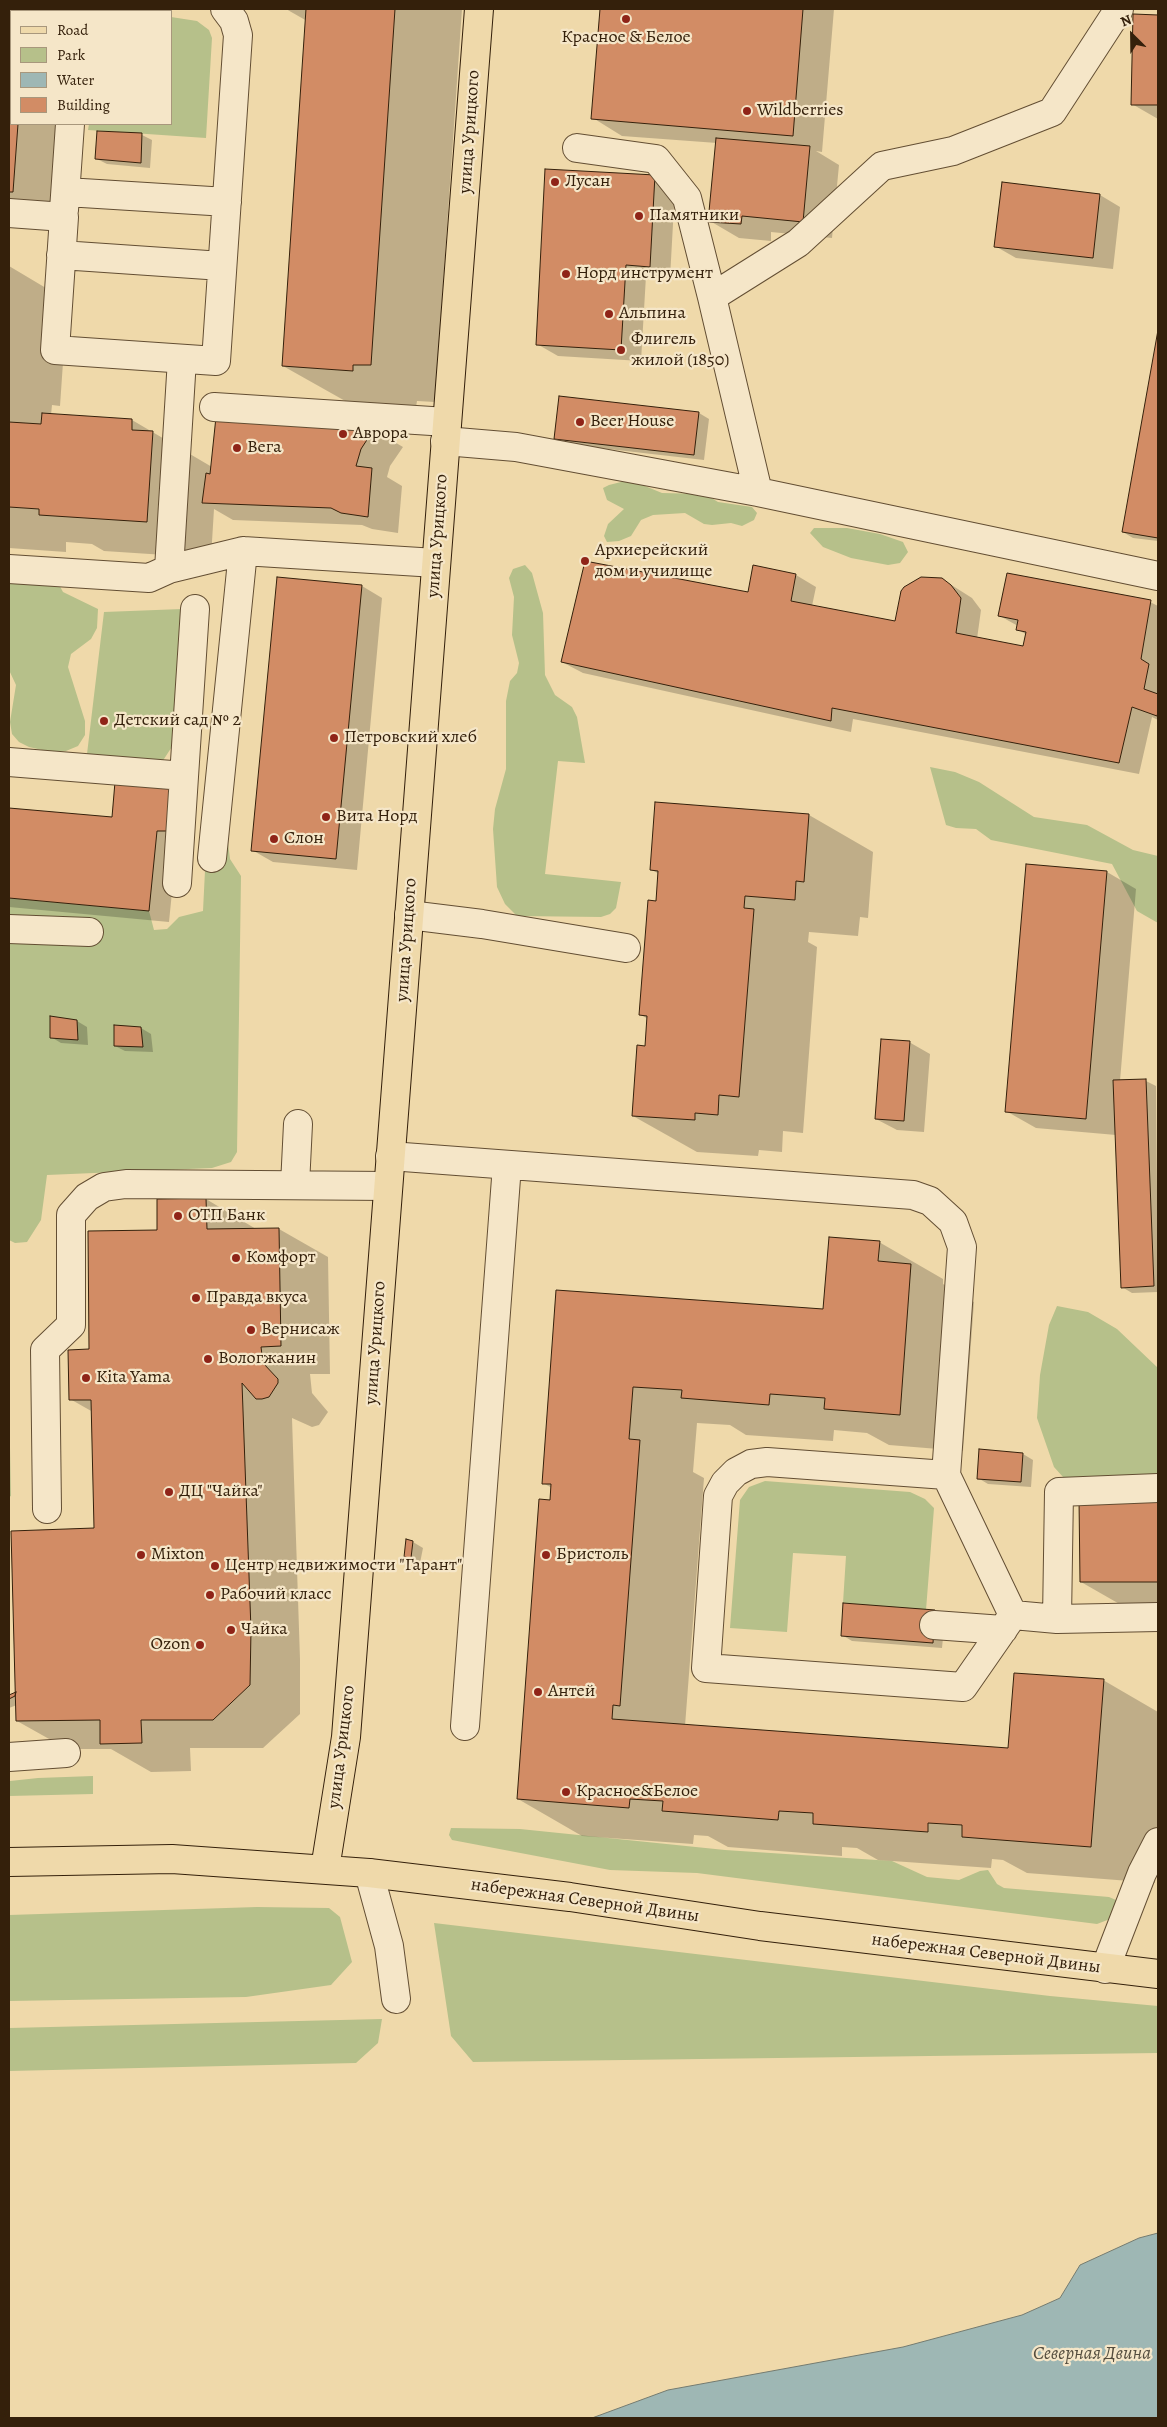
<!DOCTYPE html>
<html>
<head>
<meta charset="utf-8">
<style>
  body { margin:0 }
  #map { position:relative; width:1167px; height:2427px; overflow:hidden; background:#efd9aa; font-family:Alegreya,serif }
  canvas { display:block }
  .frame { position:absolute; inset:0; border:10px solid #34200b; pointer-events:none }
  .legend { position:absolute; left:10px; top:10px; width:162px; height:115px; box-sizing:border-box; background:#f5e6c8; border:1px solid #a8977c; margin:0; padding:6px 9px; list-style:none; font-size:15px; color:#34200b }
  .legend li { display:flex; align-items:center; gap:10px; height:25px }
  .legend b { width:25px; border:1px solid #a8977c }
  .north { position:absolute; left:1107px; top:10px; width:50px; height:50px; -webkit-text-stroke:4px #f5e6c8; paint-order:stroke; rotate:337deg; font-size:14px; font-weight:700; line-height:20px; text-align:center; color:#34200b }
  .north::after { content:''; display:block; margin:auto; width:18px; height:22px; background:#34200b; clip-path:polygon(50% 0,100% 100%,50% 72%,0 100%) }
</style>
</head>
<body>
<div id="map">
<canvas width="1167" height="2427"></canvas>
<div class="frame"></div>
<ul class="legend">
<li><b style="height:6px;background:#efd9aa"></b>Road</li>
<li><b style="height:14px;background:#b6c08a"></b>Park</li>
<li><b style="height:14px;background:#9eb7b4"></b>Water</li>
<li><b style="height:14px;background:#d28c65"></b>Building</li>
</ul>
<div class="north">N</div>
</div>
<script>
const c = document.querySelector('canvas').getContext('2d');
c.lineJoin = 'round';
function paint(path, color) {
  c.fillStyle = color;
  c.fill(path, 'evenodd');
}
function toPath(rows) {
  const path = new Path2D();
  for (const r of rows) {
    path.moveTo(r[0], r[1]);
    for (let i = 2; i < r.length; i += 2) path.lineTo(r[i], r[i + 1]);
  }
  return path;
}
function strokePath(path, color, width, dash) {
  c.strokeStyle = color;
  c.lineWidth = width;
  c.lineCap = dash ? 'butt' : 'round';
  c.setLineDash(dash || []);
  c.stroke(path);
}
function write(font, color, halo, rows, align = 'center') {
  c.font = font + ' Alegreya,serif';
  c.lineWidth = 4.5;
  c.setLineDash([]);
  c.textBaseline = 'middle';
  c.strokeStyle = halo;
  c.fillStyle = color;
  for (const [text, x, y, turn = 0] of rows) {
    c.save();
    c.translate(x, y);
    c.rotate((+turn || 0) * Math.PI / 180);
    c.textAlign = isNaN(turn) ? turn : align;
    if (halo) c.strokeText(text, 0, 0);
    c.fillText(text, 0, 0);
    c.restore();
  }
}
paint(toPath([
  [171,17,197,21,209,30,212,38,206,138,88,130,89,124,171,124],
  [625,481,640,484,662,493,705,494,718,502,752,507,757,513,754,520,742,526,731,523,712,525,704,524,685,513,653,515,641,520,631,536,619,541,607,542,604,536,608,524,624,509,607,500,603,488,609,485],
  [814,528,847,528,880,534,903,542,908,552,900,563,888,565,851,558,823,547,810,533],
  [9,555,22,556,35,561,56,579,63,592,98,609,97,628,91,639,71,654,68,667,85,721,85,735,78,746,66,751,51,752,29,747,19,742,12,734,10,722,16,685,9,670],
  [525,565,532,573,543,613,545,675,555,695,572,707,577,717,585,763,558,761,545,874,621,882,616,908,610,914,601,917,517,916,505,904,497,887,493,829,495,809,506,769,506,701,510,681,517,673,519,663,512,635,514,597,509,578,513,569],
  [182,609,177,739,162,762,87,754,104,612],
  [930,767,955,772,979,782,1034,817,1087,825,1133,850,1158,856,1158,923,1137,911,1112,864,991,840,976,829,956,828,946,825],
  [207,830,227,835,230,859,241,876,237,1152,231,1162,212,1168,47,1175,41,1220,27,1242,15,1243,9,1240,9,898,149,911,154,930,167,929,179,917,203,911],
  [1057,1306,1088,1312,1117,1329,1158,1368,1158,1480,1078,1482,1063,1477,1054,1467,1037,1418,1040,1375,1049,1325],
  [9,1399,11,1496,9,1497],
  [765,1481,910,1492,925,1499,934,1508,926,1610,843,1603,846,1556,793,1553,787,1632,730,1628,740,1500,749,1487],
  [93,1776,93,1794,9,1796,10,1781,38,1778],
  [451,1828,520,1829,725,1850,892,1861,927,1877,959,1880,980,1871,988,1870,997,1884,1004,1888,1109,1897,1116,1900,1117,1907,1110,1919,1097,1924,697,1873,610,1870,452,1840,449,1835],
  [257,1907,329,1908,340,1917,352,1962,331,1985,246,1997,9,2001,9,1915],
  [434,1923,1050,1996,1158,2006,1158,2053,473,2062,451,2036],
  [382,2019,378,2043,356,2063,9,2071,9,2028]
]), '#b6c08a');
const water = toPath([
  [1158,2233,1158,2418,592,2418,668,2390,903,2347,1022,2315,1060,2298,1080,2265,1139,2238,1158,2233]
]);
paint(water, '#9eb7b4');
strokePath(water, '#747b70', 1);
paint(toPath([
  [286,9,462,9,435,402,417,401,416,407,347,402,283,366,307,21],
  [602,9,834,9,822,152,816,151,839,165,832,238,771,232,771,241,739,238,710,221,717,143,622,136,593,118],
  [1134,16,1158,16,1158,119,1132,104],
  [9,28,11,28,11,124,79,124,72,225,9,221],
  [99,132,142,135,152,140,150,168,107,164,97,159],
  [655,176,675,188,670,278,646,276,641,361,558,356,537,344],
  [1100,195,1120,207,1113,269,1016,258,995,246],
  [9,266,61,297,66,319,60,406,52,405,51,415,132,420,212,467,374,430,403,447,390,466,387,477,402,486,398,533,372,529,362,525,233,520,214,509,211,558,104,551,92,544,66,542,66,552,9,548],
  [1158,338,1158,541,1133,538,1123,532],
  [699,413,709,419,704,460,565,444,556,438],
  [754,567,796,575,816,587,812,606,896,623,942,579,972,598,981,610,977,639,1024,647,1027,635,1017,629,1018,626,1000,616,1150,602,1158,606,1158,720,1152,717,1139,774,853,719,851,732,583,673,562,662,749,594],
  [362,586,382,598,357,870,273,862,252,850],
  [173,788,177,842,169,922,9,907,9,809,114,818],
  [657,803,809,815,873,852,868,918,860,917,858,936,809,932,808,942,817,947,803,1133,783,1131,782,1152,759,1150,758,1156,697,1152,633,1116,646,1047,648,1019,641,1015,659,874,652,870],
  [1107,872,1136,889,1120,1081,1146,1081,1156,1086,1158,1292,1132,1293,1122,1287,1116,1135,1036,1128,1006,1111],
  [77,1021,87,1027,88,1045,61,1043,51,1037],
  [141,1028,151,1034,153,1052,125,1051,115,1046],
  [909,1042,930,1054,924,1132,897,1130,876,1119],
  [206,1199,256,1229,279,1229,328,1257,330,1374,310,1374,312,1393,328,1412,319,1425,312,1427,292,1418,300,1659,300,1714,263,1748,190,1748,191,1771,151,1772,111,1749,67,1749,17,1721,17,1705,9,1708,9,1696,16,1694,95,1529,93,1412,70,1399,91,1351,159,1231,158,1200],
  [879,1242,943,1279,943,1284,974,1302,963,1451,889,1445,867,1433,834,1430,833,1441,746,1435,730,1425,697,1423,693,1472,704,1478,685,1726,1010,1749,1103,1680,1158,1712,1158,1842,1155,1883,1027,1873,1003,1860,992,1859,991,1868,878,1860,857,1848,842,1847,842,1856,728,1847,708,1836,694,1835,693,1844,582,1836,518,1799,551,1501,552,1488,543,1483,558,1291,824,1310],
  [1023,1454,1033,1460,1031,1487,988,1484,978,1478],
  [1158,1499,1158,1610,1130,1610,1081,1582],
  [413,1542,423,1548,420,1563,405,1556],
  [945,1617,942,1648,852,1641,842,1635]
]), '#0003');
const building = toPath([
  [306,9,395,9,371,365,353,365,353,371,282,366,306,9],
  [600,9,803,9,793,136,591,119,600,9],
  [1133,14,1158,15,1158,105,1131,105,1133,14],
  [9,27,11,27,11,124,18,124,13,192,9,192,9,27],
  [97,131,142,133,141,163,95,159,97,131],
  [716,138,810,146,803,222,742,216,741,224,708,222,716,138],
  [545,169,655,175,650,267,626,265,621,350,536,345,545,169],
  [1002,182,1100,194,1093,258,994,247,1002,182],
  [1158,330,1158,538,1122,532,1158,330],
  [559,396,699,412,694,455,554,439,559,396],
  [42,413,132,419,132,430,153,431,147,522,39,515,39,509,9,507,9,422,41,424,42,413],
  [216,417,374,429,361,449,356,466,372,468,368,517,341,513,331,508,202,503,206,473,210,474,216,417],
  [585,561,748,592,753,565,796,574,791,601,895,621,901,591,904,587,921,577,942,578,951,585,961,598,956,633,1023,646,1026,632,1016,630,1018,620,998,616,1007,573,1151,600,1141,659,1149,664,1144,689,1158,694,1158,712,1157,716,1132,707,1119,763,832,708,831,721,561,662,585,561],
  [277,577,362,585,336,859,251,851,277,577],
  [115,782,174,787,169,831,157,831,149,911,9,898,9,808,112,817,115,782],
  [655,802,809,814,804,882,796,881,795,900,745,896,744,908,754,909,739,1097,719,1095,718,1115,695,1113,695,1120,632,1116,637,1045,645,1046,647,1016,639,1015,648,900,656,901,658,871,650,870,655,802],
  [1026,864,1107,871,1086,1119,1005,1112,1026,864],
  [50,1016,77,1020,78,1040,50,1038,50,1016],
  [114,1025,141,1027,143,1047,114,1046,114,1025],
  [881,1039,910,1041,904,1121,875,1119,881,1039],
  [1146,1079,1154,1286,1121,1288,1113,1080,1146,1079],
  [206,1198,207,1229,279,1228,281,1346,261,1347,263,1363,278,1379,278,1383,269,1397,262,1399,256,1399,242,1383,251,1630,250,1685,213,1720,141,1720,142,1743,100,1744,100,1720,16,1721,11,1531,94,1528,91,1400,69,1400,68,1350,89,1349,88,1231,157,1230,157,1199,206,1198],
  [829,1237,880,1241,878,1261,911,1264,900,1415,824,1409,825,1398,770,1394,769,1405,681,1398,682,1390,633,1387,629,1439,640,1440,620,1706,613,1705,612,1719,1008,1748,1014,1673,1104,1679,1091,1847,962,1837,962,1825,928,1823,928,1832,813,1824,813,1813,779,1811,778,1820,662,1811,663,1801,646,1800,630,1799,629,1808,517,1799,539,1499,550,1500,551,1484,542,1484,556,1290,823,1309,829,1237],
  [979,1449,1023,1453,1021,1482,977,1479,979,1449],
  [1158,1498,1158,1582,1080,1582,1079,1499,1158,1498],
  [406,1539,413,1541,411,1558,404,1557,406,1539],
  [843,1603,935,1610,933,1643,841,1636,843,1603],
  [16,1692,15,1696,9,1699,9,1695,16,1692]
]);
paint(building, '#d28c65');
strokePath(building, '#34200b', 1);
const minor = toPath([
  [78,11,78,9],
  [577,148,656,159,687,198,712,297],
  [66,192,227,202],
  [64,210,70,124],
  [9,213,64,217,55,350,216,361,238,35,234,21,225,9],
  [61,255,222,266],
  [214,407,447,422],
  [445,441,516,447,758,492,1158,576],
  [758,492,712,297,798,243,882,166,953,151,1052,112,1119,9],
  [9,569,149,578,169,569,243,551,436,563],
  [169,569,182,359],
  [9,762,184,776],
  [212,858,243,551],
  [177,883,195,609],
  [409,915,482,924,626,948],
  [9,929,89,932],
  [390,1156,913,1195,930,1201,953,1222,962,1247,946,1475,1013,1615],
  [295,1185,298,1124],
  [946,1475,767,1462,751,1464,736,1472,725,1483,718,1496,706,1668,963,1687,1013,1615],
  [47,1509,45,1350,71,1325,71,1215,87,1197,104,1187,126,1184,388,1186],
  [1013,1615,1057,1619,1158,1617],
  [1057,1619,1059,1492,1158,1488],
  [934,1625,1003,1630],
  [465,1726,507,1165],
  [9,1757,66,1753],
  [369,1873,389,1946,396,1999],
  [1105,1969,1142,1873,1158,1842]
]);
const major = toPath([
  [9,1862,172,1859,369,1873,570,1897,760,1926,1158,1974],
  [325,1869,346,1737,479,9]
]);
strokePath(minor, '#634e33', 30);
strokePath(major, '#34200b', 30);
strokePath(minor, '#f5e6c8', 28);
strokePath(major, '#efd9aa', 28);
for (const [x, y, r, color] of [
  [626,19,5,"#8f2418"],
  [747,111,5,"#8f2418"],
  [555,182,5,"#8f2418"],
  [639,216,5,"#8f2418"],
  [566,274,5,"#8f2418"],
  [609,314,5,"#8f2418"],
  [621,350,5,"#8f2418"],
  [580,422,5,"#8f2418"],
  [343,434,5,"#8f2418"],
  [237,448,5,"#8f2418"],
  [585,561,5,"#8f2418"],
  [104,721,5,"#8f2418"],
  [334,738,5,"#8f2418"],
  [326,817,5,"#8f2418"],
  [274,839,5,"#8f2418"],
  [178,1216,5,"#8f2418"],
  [236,1258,5,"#8f2418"],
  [196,1298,5,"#8f2418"],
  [251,1330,5,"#8f2418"],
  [208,1359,5,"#8f2418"],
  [86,1378,5,"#8f2418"],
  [169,1492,5,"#8f2418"],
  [141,1555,5,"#8f2418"],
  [546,1555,5,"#8f2418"],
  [215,1566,5,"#8f2418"],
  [210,1595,5,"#8f2418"],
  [231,1630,5,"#8f2418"],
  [200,1645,5,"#8f2418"],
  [538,1692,5,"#8f2418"],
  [566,1792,5,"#8f2418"]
]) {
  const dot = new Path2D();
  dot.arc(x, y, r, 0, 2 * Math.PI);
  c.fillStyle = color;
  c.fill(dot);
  strokePath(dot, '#f5e6c8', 2);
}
write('18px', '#34200b', '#f5e6c8', [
  ["Красное & Белое",626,38,"center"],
  ["Wildberries",757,111],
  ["Лусан",565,182],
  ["Памятники",649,216],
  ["Норд инструмент",576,274],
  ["Альпина",619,314],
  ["Флигель",631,340],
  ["жилой (1850)",631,361],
  ["Beer House",590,422],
  ["Аврора",353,434],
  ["Вега",247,448],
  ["Архиерейский",595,551],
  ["дом и училище",595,572],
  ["Детский сад № 2",114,721],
  ["Петровский хлеб",344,738],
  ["Вита Норд",336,817],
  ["Слон",284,839],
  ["ОТП Банк",188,1216],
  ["Комфорт",246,1258],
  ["Правда вкуса",206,1298],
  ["Вернисаж",261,1330],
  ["Вологжанин",218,1359],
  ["Kita Yama",96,1378],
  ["ДЦ \"Чайка\"",179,1492],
  ["Mixton",151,1555],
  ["Бристоль",556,1555],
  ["Центр недвижимости \"Гарант\"",225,1566],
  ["Рабочий класс",220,1595],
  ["Чайка",241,1630],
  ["Ozon",190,1645,"right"],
  ["Антей",548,1692],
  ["Красное&Белое",576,1792]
], 'left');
write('18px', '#34200b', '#f5e6c8', [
  ["улица Урицкого",470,132,-86],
  ["улица Урицкого",438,536,-86],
  ["улица Урицкого",407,940,-86],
  ["улица Урицкого",376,1343,-86],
  ["улица Урицкого",342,1747,-83],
  ["набережная Северной Двины",585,1901,8],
  ["набережная Северной Двины",986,1954,7]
]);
write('italic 19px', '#544d3e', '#f5e6c8', [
  ["Северная Двина",1092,2354]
]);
</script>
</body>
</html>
